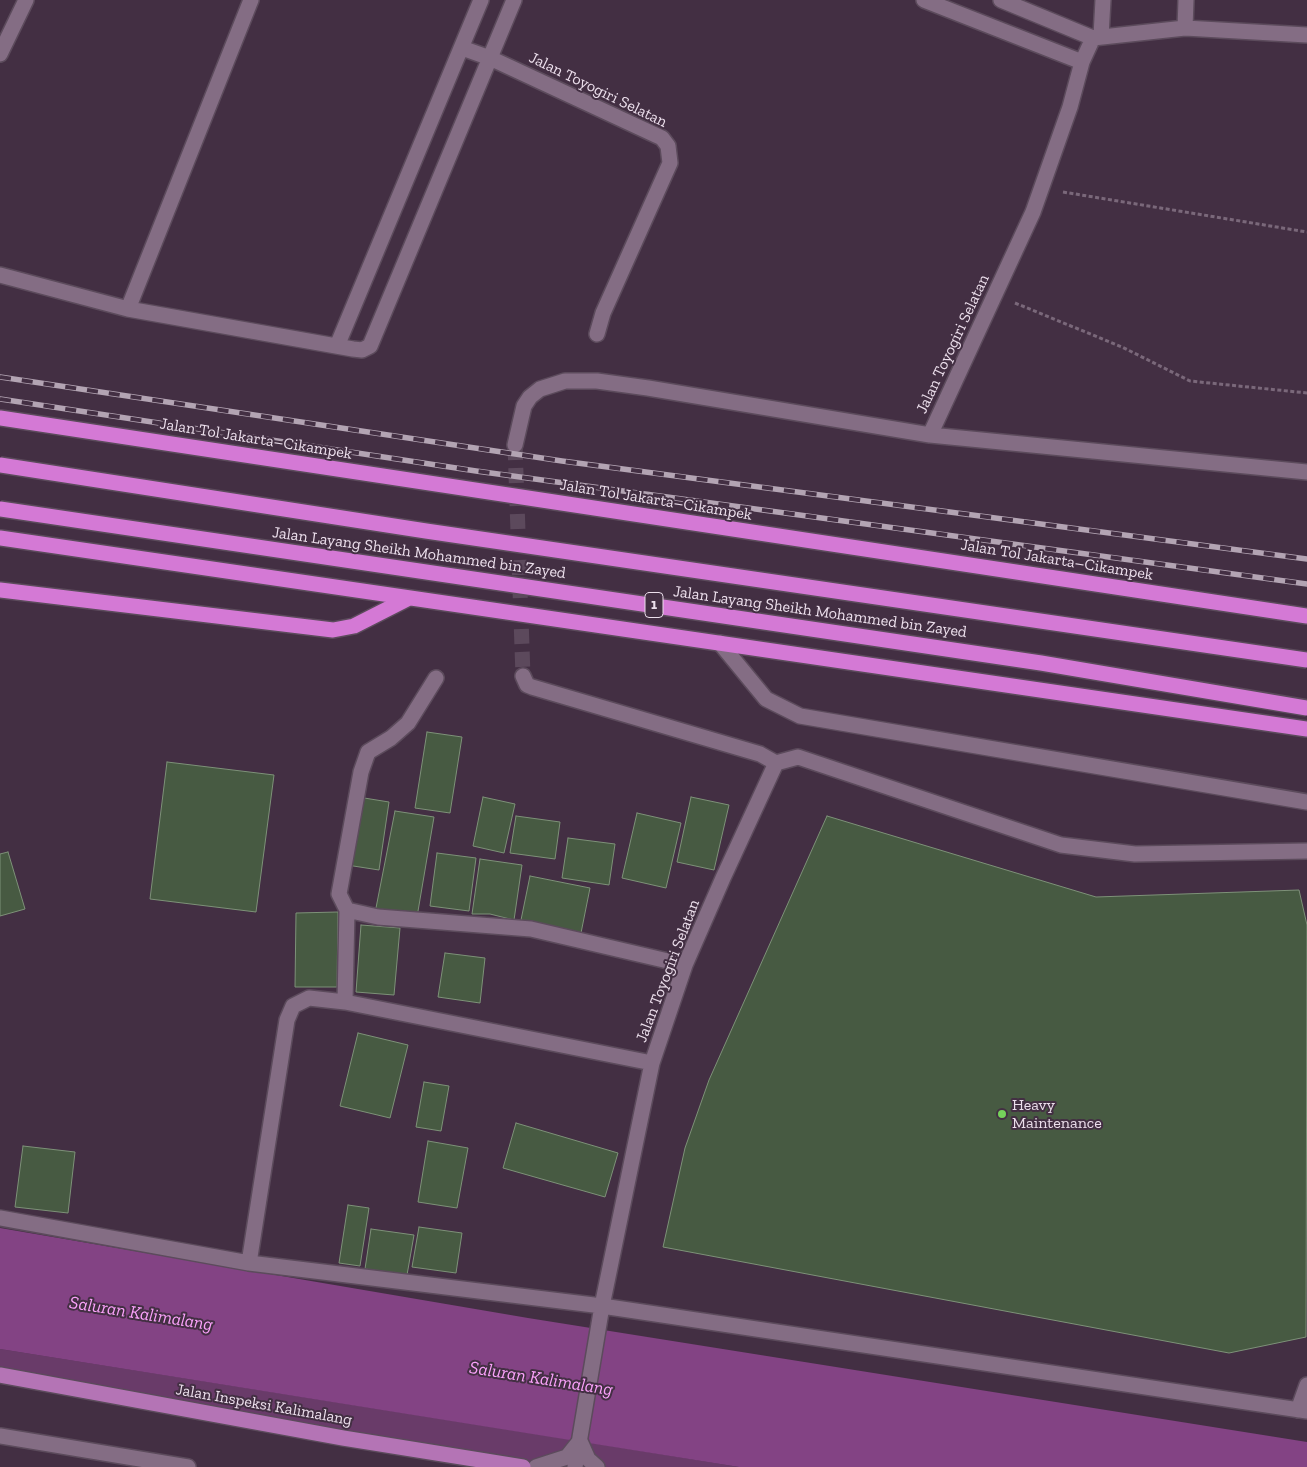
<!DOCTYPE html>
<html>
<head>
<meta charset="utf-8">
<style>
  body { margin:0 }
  canvas { display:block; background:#432f43 }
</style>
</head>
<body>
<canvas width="1307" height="1467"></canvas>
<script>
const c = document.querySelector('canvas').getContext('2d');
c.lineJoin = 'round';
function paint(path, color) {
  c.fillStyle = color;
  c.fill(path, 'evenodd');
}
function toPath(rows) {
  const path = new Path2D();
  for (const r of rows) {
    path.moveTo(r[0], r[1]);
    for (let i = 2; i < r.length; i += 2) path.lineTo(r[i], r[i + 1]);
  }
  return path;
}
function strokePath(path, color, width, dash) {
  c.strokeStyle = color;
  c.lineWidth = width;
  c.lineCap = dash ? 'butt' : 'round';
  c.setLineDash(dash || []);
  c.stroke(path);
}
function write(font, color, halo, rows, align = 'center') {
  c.font = font + ' "Zilla Slab",serif';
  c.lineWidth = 4;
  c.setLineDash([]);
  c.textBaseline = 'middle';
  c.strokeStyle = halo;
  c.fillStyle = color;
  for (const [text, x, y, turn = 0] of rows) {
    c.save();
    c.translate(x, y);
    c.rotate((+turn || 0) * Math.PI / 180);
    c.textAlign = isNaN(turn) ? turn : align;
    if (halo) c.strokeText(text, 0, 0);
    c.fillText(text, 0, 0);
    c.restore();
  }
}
paint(toPath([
  [0,1349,580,1441,739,1467,597,1467,588,1459,536,1467,0,1374]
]), '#693b69');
paint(toPath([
  [0,1228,528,1318,1307,1442,1307,1467,739,1467,0,1349]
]), '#834384');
const building = toPath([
  [427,732,462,737,450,813,415,808,427,732],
  [167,762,274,775,256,912,150,899,167,762],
  [358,797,389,802,379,870,347,865,358,797],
  [483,797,515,804,504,853,473,846,483,797],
  [691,797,729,805,714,870,677,862,691,797],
  [395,811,434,817,417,917,375,913,395,811],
  [637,813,681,823,666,888,622,878,637,813],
  [516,816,560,822,555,859,510,853,516,816],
  [827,816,1096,897,1299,890,1307,925,1306,1337,1229,1353,663,1247,685,1148,709,1080,827,816],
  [568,838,615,844,609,885,562,878,568,838],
  [8,852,25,909,0,916,0,854,8,852],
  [437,853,476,858,469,911,430,906,437,853],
  [480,859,522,865,514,920,490,914,472,914,480,859],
  [530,876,590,888,581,933,521,920,530,876],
  [338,912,337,987,295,987,296,913,338,912],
  [361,925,400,928,394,995,356,992,361,925],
  [445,953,485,958,480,1003,438,997,445,953],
  [358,1033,408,1045,390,1118,340,1106,358,1033],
  [424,1082,449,1086,441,1131,416,1127,424,1082],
  [516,1123,618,1153,605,1197,503,1168,516,1123],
  [428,1141,468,1148,457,1208,418,1202,428,1141],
  [23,1146,75,1152,68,1213,15,1207,23,1146],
  [348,1205,369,1208,360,1266,339,1263,348,1205],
  [419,1227,462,1233,456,1273,412,1267,419,1227],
  [371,1229,414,1235,407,1275,365,1269,371,1229]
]);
paint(building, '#475a42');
strokePath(building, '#7d9178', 1);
strokePath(toPath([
  [515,445,523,676]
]), '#5c495c', 15, [15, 8]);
const minor = toPath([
  [924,0,1082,62],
  [1001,0,1093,38],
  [1185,28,1186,0],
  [1101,36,1103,0],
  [462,48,490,58,662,138,668,146,670,163,603,313,597,334],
  [0,54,26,0],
  [0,275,128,309,353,349,362,350,370,346,514,0],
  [128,309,251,0],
  [337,346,481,0],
  [930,435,1033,212,1070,107,1082,62,1093,38,1185,28,1307,35],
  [515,445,524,406,530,397,540,389,565,381,597,381,648,388,930,435,1307,472],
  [720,643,766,699,800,716,1307,802],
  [523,676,527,685,532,687,760,754,776,763],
  [776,763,798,757,1061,845,1135,854,1307,851],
  [347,910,378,917,531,929,685,965],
  [345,1002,347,910,339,894,361,772,368,752,391,738,408,723,436,678],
  [0,1218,249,1263,602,1306,1307,1411],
  [249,1263,287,1020,293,1006,309,998,345,1002,652,1063],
  [1298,1410,1307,1385],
  [0,1436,188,1467],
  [580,1441,588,1459,597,1467],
  [536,1467,567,1457,579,1442],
  [575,1467,602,1306,652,1063,685,965,723,878,776,763]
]);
const major = toPath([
  [0,1375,343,1438,523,1467]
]);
const highway = toPath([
  [0,418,1307,616],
  [0,538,1307,729],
  [0,590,333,630,354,626,409,598]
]);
strokePath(minor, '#5c4b5c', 18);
strokePath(major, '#5c4b5c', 18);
strokePath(highway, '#5c4b5c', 18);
strokePath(toPath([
  [1063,192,1307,232],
  [1015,303,1122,347,1190,381,1307,393]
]), '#7a687a', 3, [4, 2.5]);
strokePath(minor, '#846d84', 15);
strokePath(major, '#b474b5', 15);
strokePath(highway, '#d479d5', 15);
const rail = toPath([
  [0,377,562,461,1307,559],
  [0,399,476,471,1307,584]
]);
strokePath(rail, '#b3a4b3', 5.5);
strokePath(rail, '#432f43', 4, [11]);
const highwayBridge = toPath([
  [0,465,426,531,1307,660],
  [0,509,1041,663,1307,708]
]);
strokePath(highwayBridge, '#5c4b5c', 18, []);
strokePath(highwayBridge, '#d479d5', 15);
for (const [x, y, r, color] of [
  [1002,1114,5,"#75d25b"]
]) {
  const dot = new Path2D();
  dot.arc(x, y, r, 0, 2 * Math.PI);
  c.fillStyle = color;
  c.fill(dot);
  strokePath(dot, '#432f43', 2);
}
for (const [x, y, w] of [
  [654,605,18]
]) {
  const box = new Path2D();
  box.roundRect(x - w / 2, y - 12.5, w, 25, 4);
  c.fillStyle = '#432f43';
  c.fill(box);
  strokePath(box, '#ecdfec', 1);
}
write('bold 15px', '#ecdfec', null, [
  ["1",654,605]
]);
write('16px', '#ecdfec', '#432f43', [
  ["Jalan Toyogiri Selatan",598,90,26],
  ["Jalan Toyogiri Selatan",953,344,-65],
  ["Jalan Tol Jakarta–Cikampek",256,439,9],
  ["Jalan Tol Jakarta–Cikampek",656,500,9],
  ["Jalan Layang Sheikh Mohammed bin Zayed",419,553,8],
  ["Jalan Tol Jakarta–Cikampek",1057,560,9],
  ["Jalan Layang Sheikh Mohammed bin Zayed",820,612,8],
  ["Jalan Toyogiri Selatan",668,971,-69],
  ["Jalan Inspeksi Kalimalang",264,1405,10]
]);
write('16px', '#ecdfec', '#432f43', [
  ["Heavy",1012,1105],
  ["Maintenance",1012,1123]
], 'left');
write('italic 18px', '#fba2fb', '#432f43', [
  ["Saluran Kalimalang",141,1314,9],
  ["Saluran Kalimalang",541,1379,9]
]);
</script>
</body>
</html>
